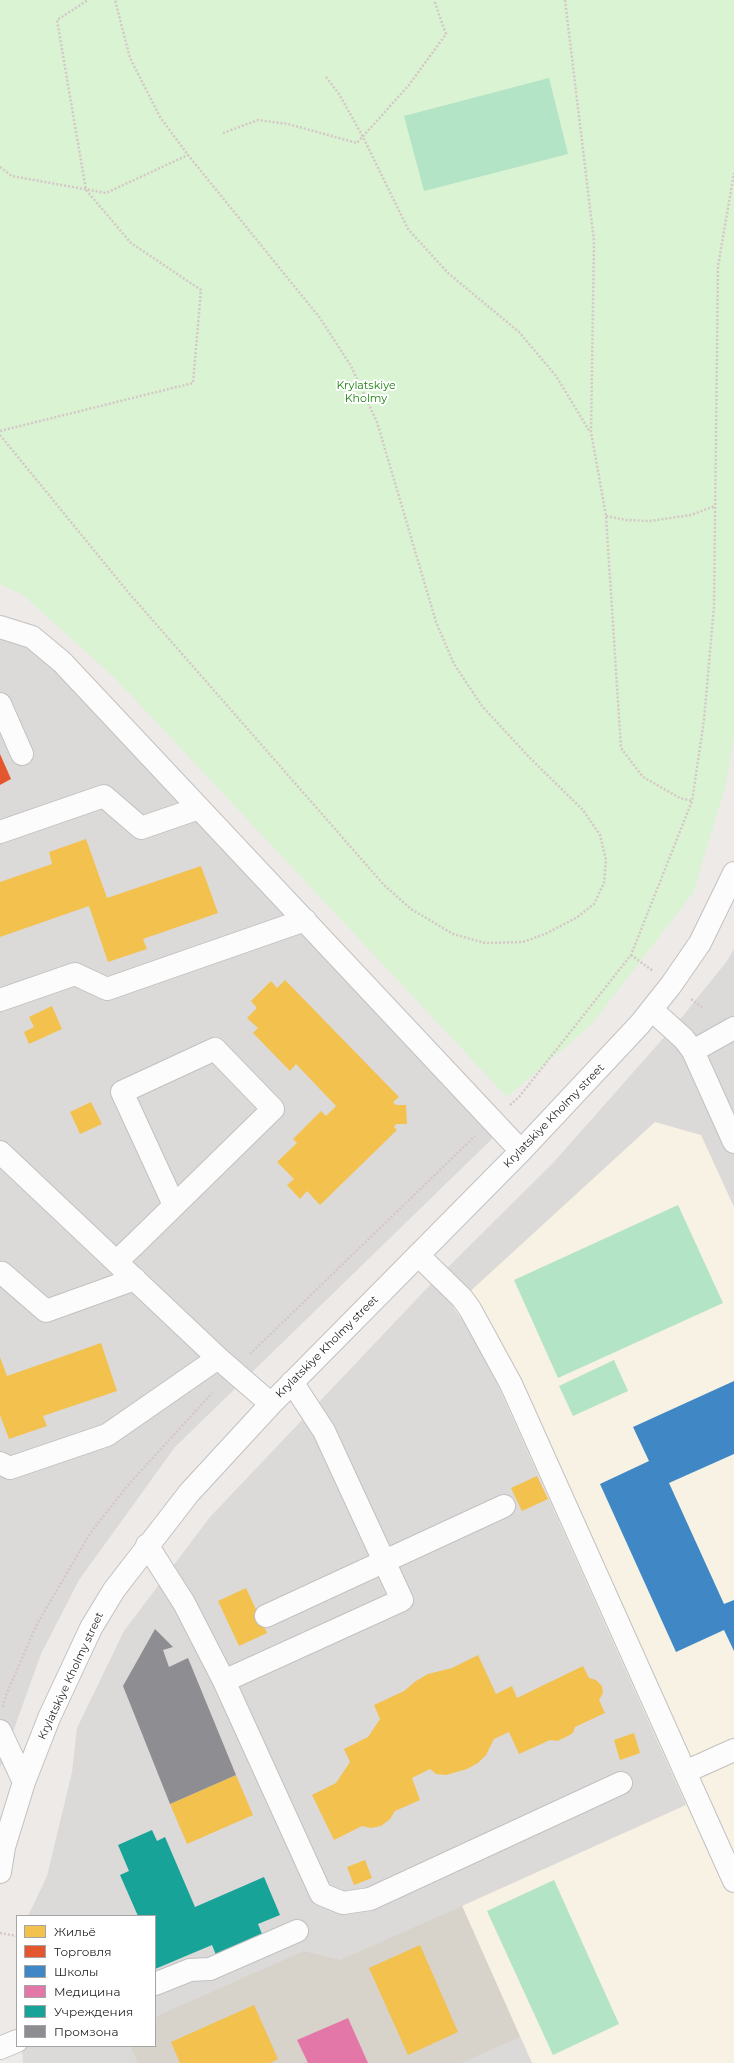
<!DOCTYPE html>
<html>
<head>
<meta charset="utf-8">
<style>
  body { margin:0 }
  #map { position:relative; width:734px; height:2063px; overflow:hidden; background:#edeae8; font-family:Montserrat,sans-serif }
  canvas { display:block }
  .legend { position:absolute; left:16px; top:1915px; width:140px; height:132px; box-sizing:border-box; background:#fff; border:1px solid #a5a5a5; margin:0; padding:5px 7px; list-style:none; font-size:12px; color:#1f1f1f }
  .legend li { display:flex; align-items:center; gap:8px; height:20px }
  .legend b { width:20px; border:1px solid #a5a5a5 }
</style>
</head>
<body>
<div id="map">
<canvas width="734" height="2063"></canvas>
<ul class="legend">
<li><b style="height:11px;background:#f2c14e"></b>Жильё</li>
<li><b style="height:11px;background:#e4572e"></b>Торговля</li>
<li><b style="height:11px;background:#3f88c5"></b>Школы</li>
<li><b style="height:11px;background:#e377a8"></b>Медицина</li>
<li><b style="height:11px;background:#17a398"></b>Учреждения</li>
<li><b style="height:11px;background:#8d8d92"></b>Промзона</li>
</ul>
</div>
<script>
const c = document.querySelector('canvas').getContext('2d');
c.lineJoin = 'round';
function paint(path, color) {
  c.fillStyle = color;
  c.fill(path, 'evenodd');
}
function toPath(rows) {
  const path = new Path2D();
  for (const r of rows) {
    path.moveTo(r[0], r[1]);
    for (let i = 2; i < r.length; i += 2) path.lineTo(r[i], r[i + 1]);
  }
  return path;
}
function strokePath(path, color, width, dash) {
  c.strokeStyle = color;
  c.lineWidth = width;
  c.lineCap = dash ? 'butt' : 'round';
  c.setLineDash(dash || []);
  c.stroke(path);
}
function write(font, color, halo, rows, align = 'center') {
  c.font = font + ' Montserrat,sans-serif';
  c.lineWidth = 4;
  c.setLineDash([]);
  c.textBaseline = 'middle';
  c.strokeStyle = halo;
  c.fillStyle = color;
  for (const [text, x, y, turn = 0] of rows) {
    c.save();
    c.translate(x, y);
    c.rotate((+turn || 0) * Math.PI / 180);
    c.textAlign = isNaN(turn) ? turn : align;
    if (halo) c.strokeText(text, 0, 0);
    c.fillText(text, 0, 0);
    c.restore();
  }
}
paint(toPath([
  [0,638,28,648,53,669,494,1137,175,1447,79,1580,41,1654,0,1768],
  [734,949,734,2063,23,2063,22,2046,155,2046,155,1916,28,1916,47,1876,72,1772,77,1728,124,1631,210,1517,431,1284,553,1163,682,1017,727,961]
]), '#dcdad9');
paint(toPath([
  [655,1122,701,1135,734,1207,734,2063,532,2063,462,1906,686,1805,479,1343,453,1307]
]), '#f7f2e3');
paint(toPath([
  [462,1906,520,2037,461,2063,368,2063,347,2018,298,2040,308,2063,138,2063,130,2046,155,2046,155,2017,304,1951,340,1960]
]), '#d7d3ca');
paint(toPath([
  [0,0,734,0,734,736,726,784,693,893,591,1025,507,1097,116,679,23,595,0,584]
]), '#d9f3d3');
paint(toPath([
  [549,78,568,154,424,191,404,116],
  [678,1205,723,1303,558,1378,514,1280],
  [614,1360,628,1391,573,1416,559,1386],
  [554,1880,619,2024,553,2055,487,1911]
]), '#b3e4c5');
paint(toPath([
  [86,839,107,898,201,866,218,913,143,939,147,949,108,962,89,906,0,937,0,882,52,864,49,852],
  [285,980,399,1097,393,1102,396,1105,406,1105,407,1124,396,1124,394,1127,397,1130,320,1205,307,1191,300,1199,287,1185,294,1179,277,1162,297,1143,293,1139,321,1111,326,1116,336,1106,296,1064,290,1071,253,1033,258,1028,247,1018,257,1008,251,1001,271,981,277,988],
  [52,1006,62,1029,29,1044,24,1032,34,1027,29,1017],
  [91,1102,102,1124,80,1134,70,1112],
  [101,1343,117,1391,43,1416,47,1426,9,1439,0,1415,0,1357,7,1376],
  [537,1476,548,1499,522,1511,511,1488],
  [246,1588,267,1633,239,1646,218,1601],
  [478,1655,496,1694,512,1686,517,1698,583,1666,589,1678,596,1680,602,1686,603,1693,599,1700,605,1713,575,1727,573,1733,566,1737,557,1741,550,1740,519,1754,509,1732,494,1739,486,1755,478,1763,467,1769,446,1775,436,1774,430,1769,412,1778,420,1800,395,1811,390,1819,381,1826,371,1828,362,1826,334,1840,312,1795,336,1783,350,1762,344,1749,368,1737,380,1719,374,1705,404,1691,416,1681,428,1674,452,1668],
  [634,1733,640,1753,620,1760,614,1740],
  [236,1775,253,1815,187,1844,170,1804],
  [365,1860,372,1878,354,1885,347,1867],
  [420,1945,458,2032,408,2055,369,1968],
  [254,2005,278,2059,270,2063,180,2063,171,2042]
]), '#f2c14e');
paint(toPath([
  [0,754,11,779,0,785]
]), '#e4572e');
paint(toPath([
  [734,1381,734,1454,669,1483,724,1604,734,1600,734,1651,724,1630,676,1652,600,1484,649,1461,633,1427]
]), '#3f88c5');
paint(toPath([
  [348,2018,368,2063,308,2063,297,2040]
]), '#e377a8');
paint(toPath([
  [152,1830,157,1841,165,1837,195,1907,264,1877,280,1915,258,1924,262,1934,216,1955,212,1945,155,1969,155,1916,138,1916,120,1875,129,1871,118,1845]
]), '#17a398');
paint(toPath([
  [155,1629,173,1647,163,1650,169,1667,188,1658,236,1775,170,1804,123,1686]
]), '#8d8d92');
const minor = toPath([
  [0,627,32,637,62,662,521,1151],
  [0,704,22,754],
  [0,832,104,796,141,828,199,808],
  [0,1000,75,974,107,989,305,920],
  [652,1010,684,1039,693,1051,734,1028],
  [693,1051,734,1142],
  [0,1152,218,1358,271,1404],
  [418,1255,462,1298,470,1309,511,1384,734,1881],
  [116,1262,135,1244,273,1109,215,1049,122,1092,174,1205],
  [0,1274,2,1273,46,1311,135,1279],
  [292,1382,324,1431,402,1600,224,1681,321,1894,343,1903,370,1899,621,1783],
  [0,1463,10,1468,107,1435,218,1358],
  [147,1545,184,1603,224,1681],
  [266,1616,504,1506],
  [0,1731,24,1782],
  [685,1772,734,1750],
  [0,1872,4,1847,24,1782,49,1718,91,1628,114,1590,189,1493,271,1404,521,1151,640,1024,671,985,700,943,734,873],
  [155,1984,190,1970,210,1969,297,1931],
  [0,2048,17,2041]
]);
strokePath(minor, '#c3c1c0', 24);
strokePath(toPath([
  [565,0,594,241,591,432,606,516,621,748,643,777,680,798,692,801],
  [326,77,339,94,363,137,408,229,448,273,519,332,556,376,590,432],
  [223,133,258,120,288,124,357,143,409,85,446,34,434,0],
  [0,167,12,176,106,193,188,155],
  [0,431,193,383,201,290,131,243,86,190,57,20,88,0],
  [0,435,128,592,384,885,411,909,453,934,485,943,523,942,545,934,576,918,594,904,604,883,606,860,600,835,583,810,529,757,482,706,454,664,436,622,377,422,351,366,320,318,188,155,160,117,130,58,115,0],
  [606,516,626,520,650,521,691,515,715,506],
  [631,955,653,971],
  [691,999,703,1008],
  [510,1105,519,1097,631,955,692,801,704,720,714,606,718,266,734,173],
  [250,1354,475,1136],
  [3,1707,6,1695,37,1624,91,1532,129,1484,212,1393],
  [0,1933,17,1936]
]), '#d6c7c7', 2.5, [2, 2]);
strokePath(minor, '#fcfcfc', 22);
write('11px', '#187f0b', '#fff', [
  ["Krylatskiye",366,386],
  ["Kholmy",366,399]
]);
write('11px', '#1f1f1f', '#fff', [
  ["Krylatskiye Kholmy street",554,1116,-46],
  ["Krylatskiye Kholmy street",327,1347,-45],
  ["Krylatskiye Kholmy street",71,1676,-65]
]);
</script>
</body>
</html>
